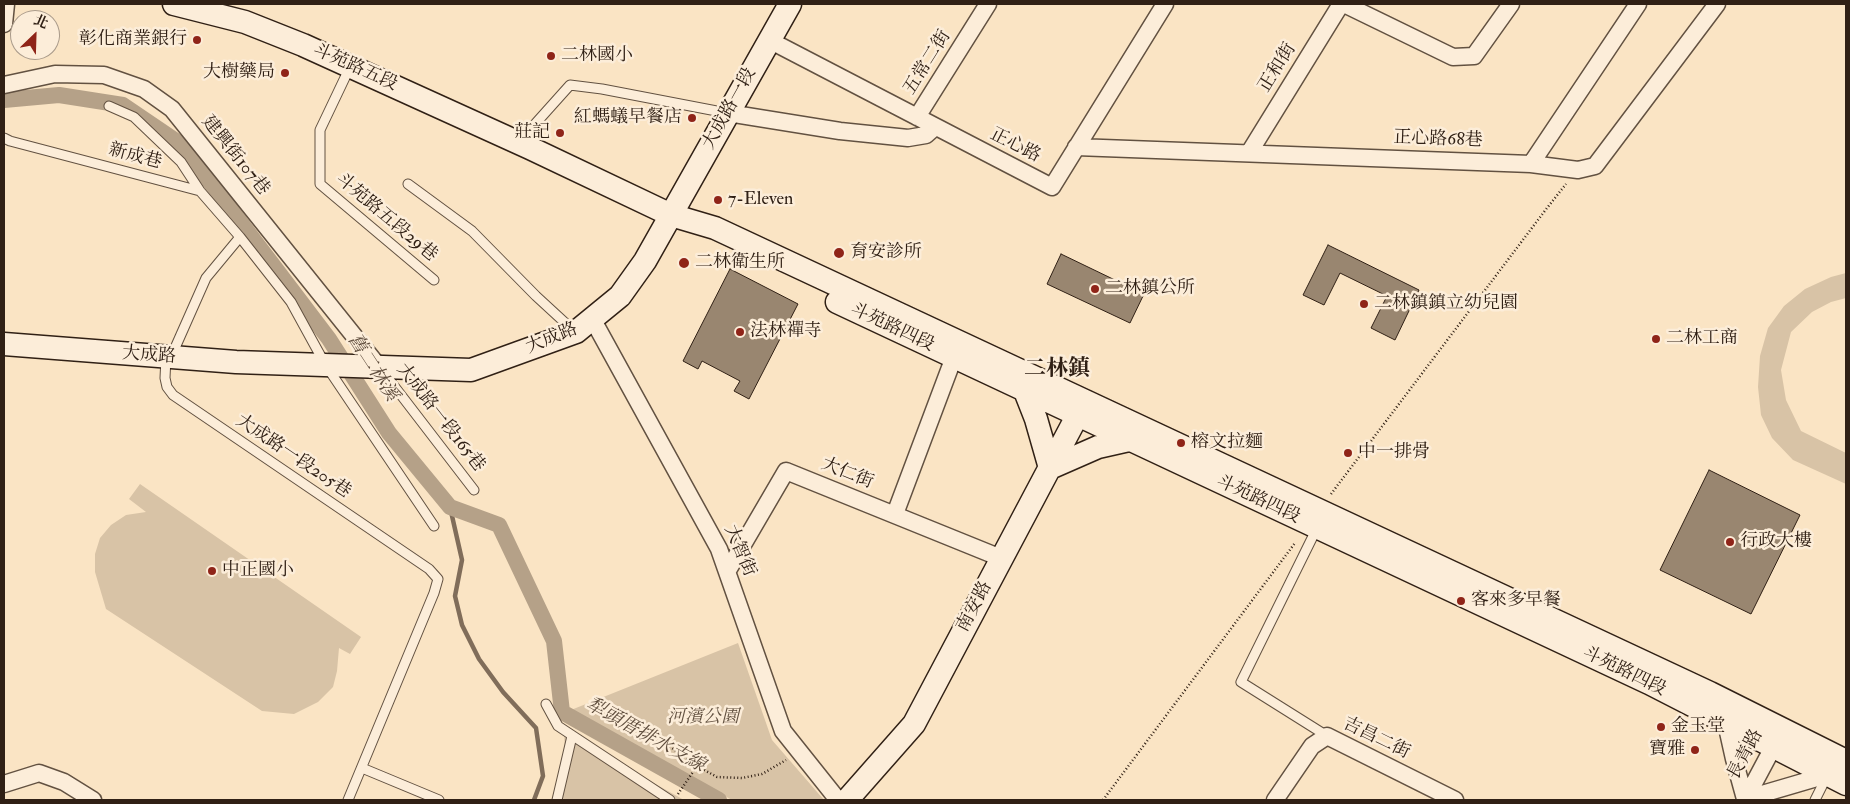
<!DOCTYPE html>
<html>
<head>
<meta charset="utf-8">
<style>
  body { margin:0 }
  #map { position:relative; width:1850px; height:804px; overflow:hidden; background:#fae4c4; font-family:"IM FELL Double Pica","Noto Serif TC",serif }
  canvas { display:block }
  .frame { position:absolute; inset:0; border:5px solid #302015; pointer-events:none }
  .north { position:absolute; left:10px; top:10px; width:50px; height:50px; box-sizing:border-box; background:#fcedd9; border:1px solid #aa9b8b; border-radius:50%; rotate:24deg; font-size:14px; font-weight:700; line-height:20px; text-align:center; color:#302015 }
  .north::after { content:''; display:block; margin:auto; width:18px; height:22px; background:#8f2418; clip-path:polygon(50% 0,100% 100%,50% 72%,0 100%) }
</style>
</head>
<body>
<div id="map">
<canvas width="1850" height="804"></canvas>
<div class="frame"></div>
<div class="north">北</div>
</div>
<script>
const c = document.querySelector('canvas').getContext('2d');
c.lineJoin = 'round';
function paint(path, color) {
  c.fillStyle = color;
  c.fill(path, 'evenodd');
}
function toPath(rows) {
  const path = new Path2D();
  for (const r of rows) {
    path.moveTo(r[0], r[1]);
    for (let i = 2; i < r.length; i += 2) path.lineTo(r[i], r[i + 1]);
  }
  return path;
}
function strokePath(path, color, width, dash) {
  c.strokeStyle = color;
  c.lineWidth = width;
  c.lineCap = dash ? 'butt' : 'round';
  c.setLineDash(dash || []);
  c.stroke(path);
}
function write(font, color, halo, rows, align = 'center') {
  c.font = font + ' "IM FELL Double Pica","Noto Serif TC",serif';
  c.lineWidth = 5;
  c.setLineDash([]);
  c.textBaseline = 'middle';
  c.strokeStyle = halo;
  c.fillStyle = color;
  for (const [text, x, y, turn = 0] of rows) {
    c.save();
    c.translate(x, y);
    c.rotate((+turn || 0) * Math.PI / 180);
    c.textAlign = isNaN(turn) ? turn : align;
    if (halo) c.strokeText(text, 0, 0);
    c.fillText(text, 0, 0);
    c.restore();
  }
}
paint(toPath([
  [1846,273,1846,298,1831,302,1812,312,1791,332,1781,370,1786,400,1801,431,1846,453,1846,484,1793,460,1772,438,1761,415,1758,387,1760,356,1768,328,1784,306,1805,289,1831,277],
  [140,484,361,637,350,654,339,648,337,671,333,687,318,702,294,714,262,711,106,609,95,572,95,554,100,538,111,525,126,515,146,512,129,499],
  [738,643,772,740,824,800,732,800,571,710],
  [564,733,684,800,554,800,566,768]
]), '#d8c3a6');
strokePath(toPath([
  [450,507,462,560,455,596,462,625,479,659,503,692,536,728,543,776,534,800]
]), '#806d5a', 4.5);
strokePath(toPath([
  [4,100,59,95,123,105,182,145,329,339,389,433,450,507,499,525,554,641,562,712,719,800]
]), '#b5a188', 16);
const building = toPath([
  [1328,245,1419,290,1395,340,1371,328,1387,296,1340,273,1324,305,1303,295,1328,245],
  [1061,254,1144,294,1130,323,1047,284,1061,254],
  [730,269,798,304,749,399,734,391,740,381,702,361,698,369,683,361,730,269],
  [1709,470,1800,515,1751,614,1660,570,1709,470]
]);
paint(building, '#998670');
strokePath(building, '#302015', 1);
const lane = toPath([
  [350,67,320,130,320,184,434,280],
  [109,106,134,117,181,162,200,191,240,237,291,302,325,364,434,526],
  [4,138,10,141,200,191],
  [518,143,570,85,602,89,727,113],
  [408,184,472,231,536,296,574,331],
  [166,357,165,378,167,387,173,395,429,569,438,579,434,593,348,800],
  [171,357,206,278,240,237],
  [381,369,474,490],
  [1317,528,1241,682,1327,736],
  [546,704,558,726,670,800],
  [362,768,439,800],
  [557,800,572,736],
  [1815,800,1827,776]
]);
const street = toPath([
  [1344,4,1453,57,1474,56,1511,4],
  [4,24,6,4],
  [769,40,1052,187,1165,4],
  [4,85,55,74,104,75,144,89,172,109,379,367],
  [728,113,840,131,908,138,926,135,935,127],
  [917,117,988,4],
  [1076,147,1531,164,1578,170,1595,166,1717,4],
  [1249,153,1341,4],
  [1531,164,1638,4],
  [593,320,719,549,783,731,838,800],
  [895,514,954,357],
  [727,572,786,471,1001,558],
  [1726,723,1734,759,1745,799,1827,775],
  [4,784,39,773,64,782,93,800],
  [1275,800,1312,746,1327,736,1455,800],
  [1745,800,1778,738]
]);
const secondary = toPath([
  [174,4,245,22,303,45,530,148,671,215,715,228,1710,693,1846,761],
  [837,302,1649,683,1846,784],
  [4,344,236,362,471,370,576,332,620,296,645,261,790,4],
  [1025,391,1036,419,1050,468,1098,447,1129,440],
  [847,800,914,724,1084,403]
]);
strokePath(lane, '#625141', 11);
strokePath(street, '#625141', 19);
strokePath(secondary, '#302015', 25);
strokePath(toPath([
  [1331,494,1547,208,1566,184],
  [661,740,697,766,717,777,742,778,762,774,786,760],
  [678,794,697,766],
  [1103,800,1295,543]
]), '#302015', 2.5, [1, 2.5]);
strokePath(lane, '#fcedd9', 9);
strokePath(street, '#fcedd9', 16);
strokePath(secondary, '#fcedd9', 22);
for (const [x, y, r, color] of [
  [197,40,5,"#8f2418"],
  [551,56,5,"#8f2418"],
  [285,73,5,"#8f2418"],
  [692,118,5,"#8f2418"],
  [560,133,5,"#8f2418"],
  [718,200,5,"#8f2418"],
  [839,253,6,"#8f2418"],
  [684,263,6,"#8f2418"],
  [1095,289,5,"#8f2418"],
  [1364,304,5,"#8f2418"],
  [740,332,5,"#8f2418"],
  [1656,339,5,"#8f2418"],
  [1181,443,5,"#8f2418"],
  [1348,453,5,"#8f2418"],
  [1730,542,5,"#8f2418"],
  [212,571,5,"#8f2418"],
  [1461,601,5,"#8f2418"],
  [1661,727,5,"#8f2418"],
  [1695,750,5,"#8f2418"]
]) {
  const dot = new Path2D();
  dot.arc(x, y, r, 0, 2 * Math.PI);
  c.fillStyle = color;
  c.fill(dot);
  strokePath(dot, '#fcedd9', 2);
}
write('18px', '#302015', '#fcedd9', [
  ["彰化商業銀行",187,40,"right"],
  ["二林國小",561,56],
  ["大樹藥局",275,73,"right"],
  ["紅螞蟻早餐店",682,118,"right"],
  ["莊記",550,133,"right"],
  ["7-Eleven",728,200],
  ["育安診所",850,253],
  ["二林衛生所",695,263],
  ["二林鎮公所",1105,289],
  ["二林鎮鎮立幼兒園",1374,304],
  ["法林禪寺",750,332],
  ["二林工商",1666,339],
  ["榕文拉麵",1191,443],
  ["中一排骨",1358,453],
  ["行政大樓",1740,542],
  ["中正國小",222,571],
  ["客來多早餐",1471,601],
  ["金玉堂",1671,727],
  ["寶雅",1685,750,"right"]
], 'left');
write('18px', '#302015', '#fcedd9', [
  ["五常二街",928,63,-58],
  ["斗苑路五段",355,68,24],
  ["正和街",1278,68,-58],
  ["大成路一段",730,109,-61],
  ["正心路68巷",1438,140,2],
  ["正心路",1015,146,27],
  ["建興街107巷",235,156,51],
  ["新成巷",135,157,15],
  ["斗苑路五段29巷",386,218,40],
  ["斗苑路四段",892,328,25],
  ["大成路",552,339,-22],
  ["大成路",149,356,4],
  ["大成路一段165巷",440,418,52],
  ["大成路一段205巷",293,457,34],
  ["大仁街",847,474,22],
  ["斗苑路四段",1258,500,25],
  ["大智街",739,551,67],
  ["南安路",975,607,-62],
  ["斗苑路四段",1624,672,26],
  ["吉昌二街",1376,739,26],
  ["長青路",1746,755,-62]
]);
write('italic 18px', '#625140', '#fcedd9', [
  ["河濱公園",703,718]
]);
write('italic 19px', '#5f4d3d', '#fcedd9', [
  ["舊二林溪",372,368,57],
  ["犁頭厝排水支線",645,736,29]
]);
write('bold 22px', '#302015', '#fcedd9', [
  ["二林鎮",1057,370]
]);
</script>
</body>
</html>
